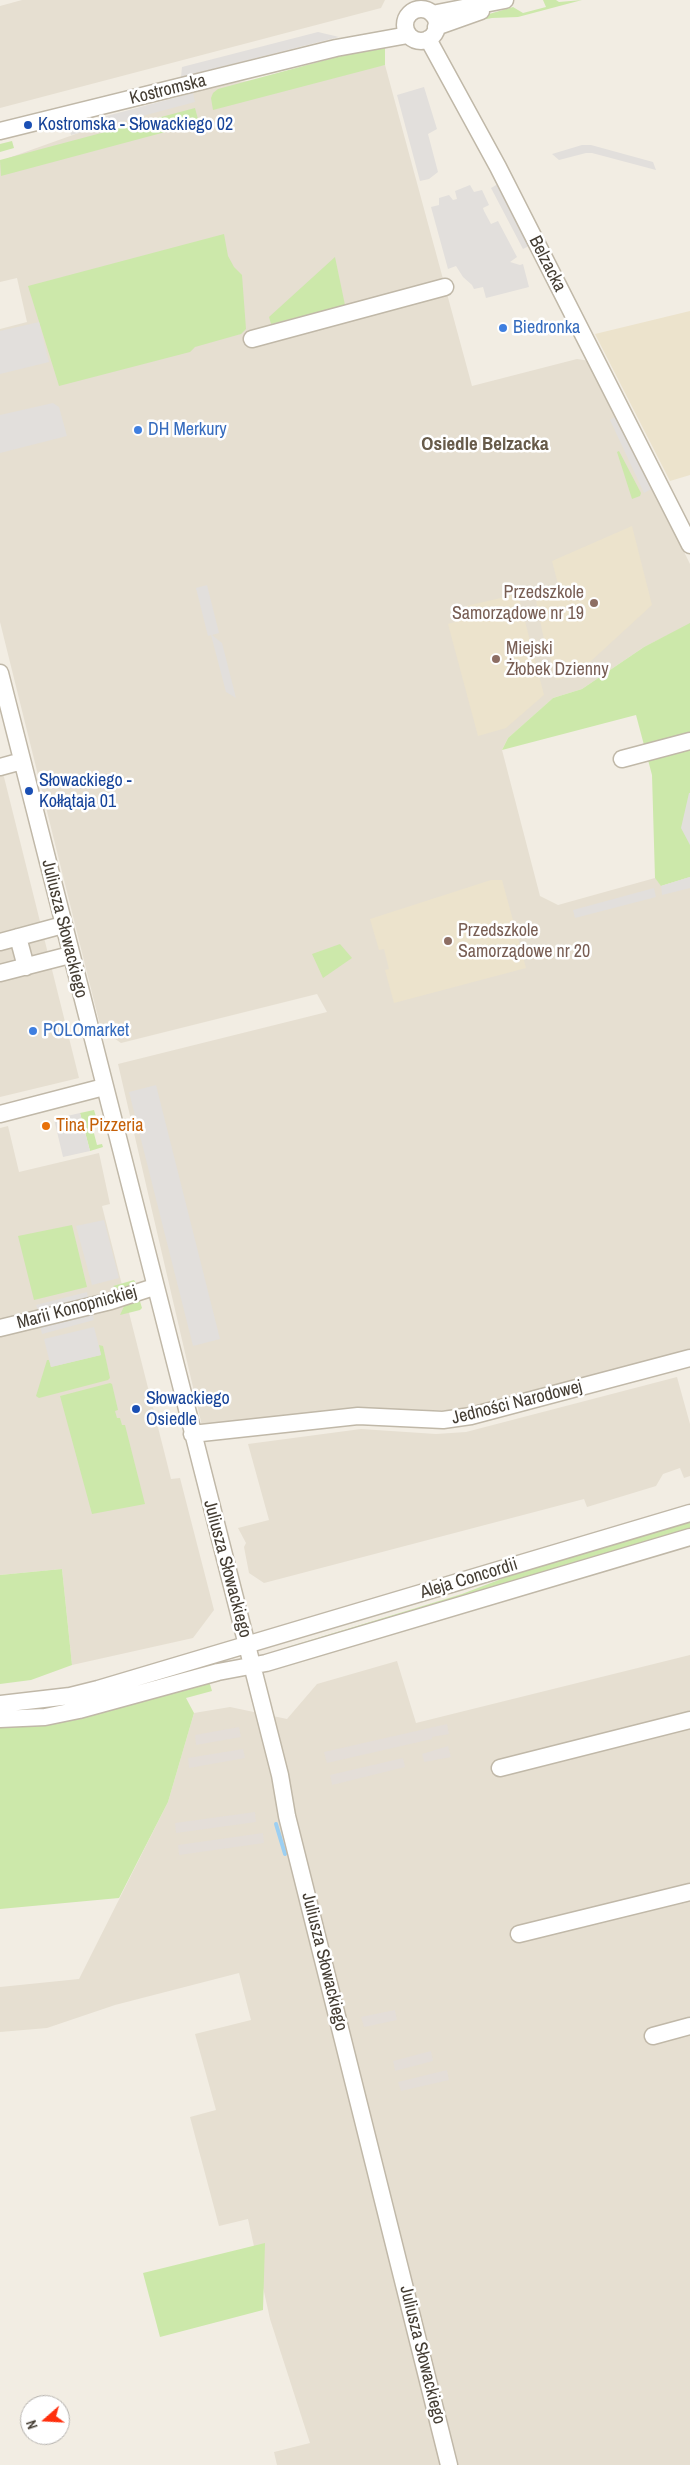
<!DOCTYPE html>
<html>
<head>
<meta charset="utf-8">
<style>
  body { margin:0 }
  #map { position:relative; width:690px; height:2465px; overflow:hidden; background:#f2ede3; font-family:"Archivo Narrow",sans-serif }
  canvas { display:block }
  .north { position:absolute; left:20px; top:2395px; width:50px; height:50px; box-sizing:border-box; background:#fff; border:1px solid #b4b1ad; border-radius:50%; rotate:251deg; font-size:14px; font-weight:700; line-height:20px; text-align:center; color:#443d33 }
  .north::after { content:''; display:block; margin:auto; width:18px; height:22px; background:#ff2f0d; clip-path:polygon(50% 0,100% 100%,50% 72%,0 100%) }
</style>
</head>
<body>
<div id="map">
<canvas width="690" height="2465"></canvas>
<div class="north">N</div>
</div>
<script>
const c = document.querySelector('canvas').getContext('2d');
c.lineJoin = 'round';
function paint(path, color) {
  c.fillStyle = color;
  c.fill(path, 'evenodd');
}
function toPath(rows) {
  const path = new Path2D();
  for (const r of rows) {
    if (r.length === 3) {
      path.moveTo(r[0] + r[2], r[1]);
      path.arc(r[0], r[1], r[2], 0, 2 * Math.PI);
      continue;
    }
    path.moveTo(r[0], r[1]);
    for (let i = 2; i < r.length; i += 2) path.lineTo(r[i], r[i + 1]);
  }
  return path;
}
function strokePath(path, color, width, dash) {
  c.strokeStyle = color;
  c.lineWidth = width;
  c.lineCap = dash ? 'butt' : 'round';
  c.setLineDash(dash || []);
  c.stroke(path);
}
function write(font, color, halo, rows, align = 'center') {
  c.font = font + ' "Archivo Narrow",sans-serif';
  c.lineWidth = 5;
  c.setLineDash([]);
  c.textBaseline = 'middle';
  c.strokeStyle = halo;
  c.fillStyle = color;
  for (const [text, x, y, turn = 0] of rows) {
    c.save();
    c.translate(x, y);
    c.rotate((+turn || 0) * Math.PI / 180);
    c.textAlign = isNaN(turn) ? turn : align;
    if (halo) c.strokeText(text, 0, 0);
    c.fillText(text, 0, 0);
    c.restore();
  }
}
paint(toPath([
  [22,0,385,0,381,8,0,108,0,6],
  [385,65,472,386,577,359,590,361,690,564,690,624,644,647,582,689,553,698,508,738,502,750,540,896,558,905,655,878,662,886,690,877,690,1351,469,1411,351,1408,202,1426,118,1064,327,1012,317,994,121,1043,101,1029,0,622,0,329,27,322,17,278,0,282,0,161,213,85],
  [0,761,79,1078,0,1097],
  [8,1126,19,1172,99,1153,110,1204,102,1206,165,1455,171,1479,180,1478,214,1610,193,1638,72,1665,62,1569,0,1575,0,1128],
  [677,1377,690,1424,690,1476,684,1478,680,1468,663,1474,656,1486,587,1507,584,1499,264,1583,249,1573,244,1547,246,1543,238,1528,269,1520,248,1444,361,1429,436,1434,466,1432],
  [690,1655,690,2465,277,2465,274,2452,310,2443,270,2319,248,2219,219,2226,190,2117,216,2110,195,2034,251,2020,239,1973,115,2005,47,2028,0,2032,0,1987,79,1979,168,1802,194,1713,230,1707,287,1719,317,1684,397,1661,416,1723]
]), '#e6dfd1');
paint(toPath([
  [447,1724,449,1734,432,1737,432,1739,327,1763,324,1752],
  [239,1727,241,1737,196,1745,195,1735],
  [448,1746,451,1757,424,1762,422,1754],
  [243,1749,245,1758,189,1768,188,1758],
  [403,1758,405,1767,332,1785,330,1775],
  [255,1812,256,1822,176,1833,175,1823],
  [263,1833,264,1843,179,1855,178,1845],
  [395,2010,397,2020,364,2027,361,2017],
  [431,2051,433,2061,395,2071,393,2061],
  [447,2070,449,2080,401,2091,398,2082]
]), '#e4ded8');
paint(toPath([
  [690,311,690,475,670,481,595,334],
  [632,526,652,605,577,674,556,680,548,649,546,649,536,601,557,595,560,592,552,561],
  [518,594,544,695,506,728,478,736,448,624,469,618,466,606],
  [491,880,502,880,526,968,394,1003,385,970,389,969,384,949,379,950,370,919]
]), '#ece3cc');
paint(toPath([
  [543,0,556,0,559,2,582,0,518,17,492,18,476,21,472,19,513,7,523,13,546,7],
  [385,44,385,65,213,110,211,98,213,93,218,89],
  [195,108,199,123,1,176,0,160],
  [12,141,14,148,0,152,0,144],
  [224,234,228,256,234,267,242,275,246,329,241,334,195,347,190,352,59,386,28,286],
  [335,257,345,305,271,324,269,317],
  [619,451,641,493,640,496,632,499,617,452],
  [690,623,690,877,661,886,655,878,652,775,636,715,502,750,508,738,553,698,582,689,644,647],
  [340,944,352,958,323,978,312,954],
  [94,1110,97,1120,91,1122,97,1145,102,1144,103,1147,90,1151,80,1113],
  [72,1225,87,1287,34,1300,18,1236],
  [134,1280,137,1285,122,1291,113,1286],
  [139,1298,142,1308,140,1310,120,1315,125,1304],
  [99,1345,103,1346,110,1378,108,1380,39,1398,36,1396,47,1360,49,1360,51,1367,101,1355],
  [110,1383,112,1384,118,1410,115,1411,117,1418,120,1418,122,1425,125,1425,145,1504,92,1514,60,1396],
  [690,1520,690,1530,289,1651,288,1647,462,1594,538,1565],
  [62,1569,72,1665,31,1680,0,1684,0,1575],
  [209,1681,212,1691,186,1698,194,1713,168,1802,119,1898,0,1909,0,1728,38,1725,89,1715],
  [265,2243,263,2310,160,2337,143,2273]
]), '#cce8aa');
paint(toPath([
  [318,32,339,37,181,77,182,67],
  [424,87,437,129,428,134,438,172,429,179,420,181,397,95],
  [193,93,195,102,71,135,69,126],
  [582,145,591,145,653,162,656,170,592,153,586,153,559,160,552,154],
  [498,184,531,245,523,249,491,188],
  [470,185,474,192,482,190,489,205,483,208,484,211,491,224,498,221,517,257,510,262,520,265,523,264,529,287,486,298,483,287,474,289,472,285,463,277,456,266,448,269,431,207,439,205,439,198,449,195,453,200,457,199,455,191],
  [39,322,49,362,0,374,0,331],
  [53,403,59,407,67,436,0,453,0,415],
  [618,415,653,488,644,493,610,420],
  [207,585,219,633,212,635,222,643,236,698,226,692,211,635,208,636,196,588],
  [689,793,690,793,690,845,681,828],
  [690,877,690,888,662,895,661,886],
  [654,888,656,897,575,918,573,910],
  [156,1085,220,1339,193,1346,129,1092],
  [80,1113,90,1151,63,1157,54,1119],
  [104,1220,119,1278,92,1285,76,1226],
  [87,1292,89,1301,39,1314,36,1305],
  [92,1312,94,1320,42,1334,40,1326],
  [94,1327,101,1355,51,1367,44,1339]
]), '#e2dfdc');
strokePath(toPath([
  [276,1824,285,1854]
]), '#9ccff2', 4);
const minor = toPath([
  [421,25,16],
  [432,14,505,0],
  [436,27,481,11],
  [428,39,498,167,690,545],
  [0,131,336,48,408,35],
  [252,339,445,287],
  [0,673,280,1775,287,1816,319,1944,449,2465],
  [622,759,690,741],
  [0,767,22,761],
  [18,937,26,967],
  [0,942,63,925],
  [0,973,70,955],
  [0,1114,104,1087],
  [0,1328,111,1301,154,1287],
  [192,1434,358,1416,443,1420,471,1416,690,1358],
  [0,1704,70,1696,98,1689,690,1513],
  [0,1719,45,1717,79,1710,218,1672,266,1663,690,1537],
  [500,1768,690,1720],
  [519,1934,690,1892],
  [653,2036,690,2026]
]);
strokePath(minor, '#c0b8a8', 19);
strokePath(minor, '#fff', 16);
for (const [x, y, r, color] of [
  [28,125,5,"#1a4fb4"],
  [503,328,5,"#3f7fe0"],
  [138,430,5,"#3f7fe0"],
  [594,603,5,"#8d6e63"],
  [496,659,5,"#8d6e63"],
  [29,791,5,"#1a4fb4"],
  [448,941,5,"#8d6e63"],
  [33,1031,5,"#3f7fe0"],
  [46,1126,5,"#e8710a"],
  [136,1409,5,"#1a4fb4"]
]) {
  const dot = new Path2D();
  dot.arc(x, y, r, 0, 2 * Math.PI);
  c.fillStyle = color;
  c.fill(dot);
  strokePath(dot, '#fff', 2);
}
write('18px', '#443d33', '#fff', [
  ["Kostromska",168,90,-14],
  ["Belzacka",547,264,63],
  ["Juliusza Słowackiego",64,929,76],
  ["Marii Konopnickiej",77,1308,-15],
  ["Jedności Narodowej",517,1403,-14],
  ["Juliusza Słowackiego",227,1569,75],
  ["Aleja Concordii",469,1579,-17],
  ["Juliusza Słowackiego",324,1962,76],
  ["Juliusza Słowackiego",422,2355,76]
]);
write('18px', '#164399', '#fff', [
  ["Kostromska - Słowackiego 02",38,125],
  ["Słowackiego -",39,781],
  ["Kołłątaja 01",39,802],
  ["Słowackiego",146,1399],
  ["Osiedle",146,1420]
], 'left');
write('18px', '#366cbe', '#fff', [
  ["Biedronka",513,328],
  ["DH Merkury",148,430],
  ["POLOmarket",43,1031]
], 'left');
write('18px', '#785e54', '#fff', [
  ["Przedszkole",584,593,"right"],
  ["Samorządowe nr 19",584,614,"right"],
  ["Miejski",506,649],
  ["Żłobek Dzienny",506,670],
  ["Przedszkole",458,931],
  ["Samorządowe nr 20",458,952]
], 'left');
write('18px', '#c56008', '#fff', [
  ["Tina Pizzeria",56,1126]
], 'left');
write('bold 19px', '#675b4a', '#fff', [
  ["Osiedle Belzacka",485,445]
]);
</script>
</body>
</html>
